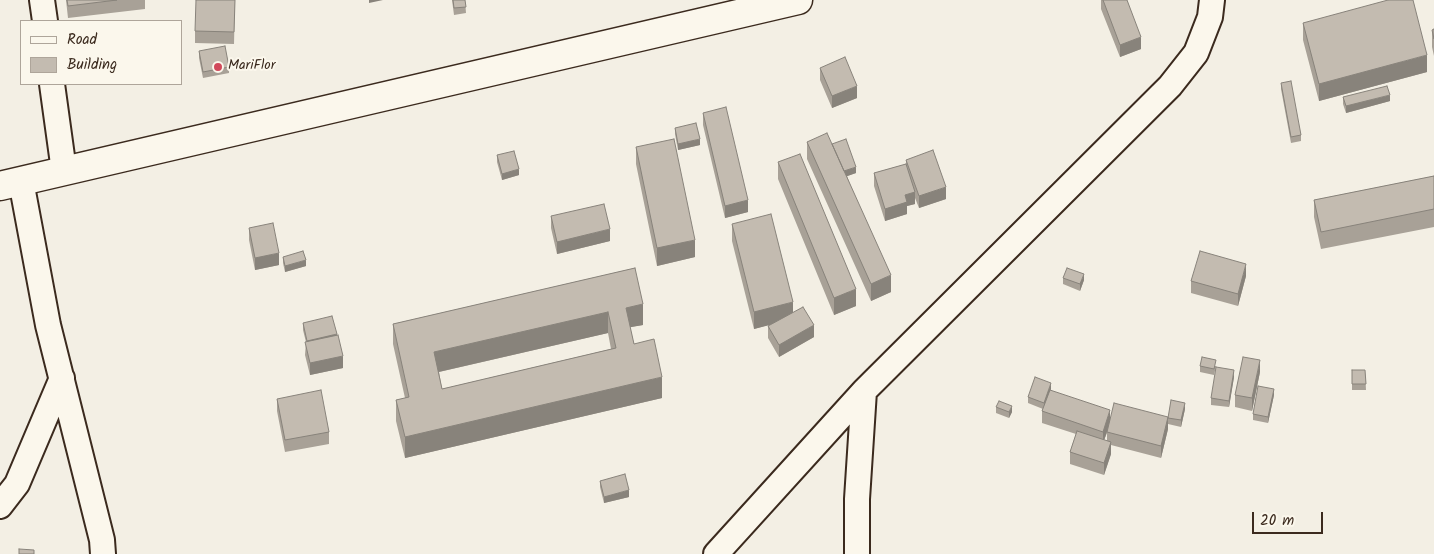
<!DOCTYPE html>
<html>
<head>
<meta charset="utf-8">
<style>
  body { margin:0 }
  #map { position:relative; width:1434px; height:554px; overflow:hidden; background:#f3efe4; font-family:Kalam,sans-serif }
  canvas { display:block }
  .legend { position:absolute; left:20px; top:20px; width:162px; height:65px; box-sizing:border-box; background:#fbf7ec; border:1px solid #aea59a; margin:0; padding:6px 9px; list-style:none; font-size:15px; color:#3b2a1e }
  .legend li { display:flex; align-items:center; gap:10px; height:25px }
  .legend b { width:25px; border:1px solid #aea59a }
  .scale { position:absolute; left:1252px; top:512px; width:71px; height:22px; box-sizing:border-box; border:2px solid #3b2a1e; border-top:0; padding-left:6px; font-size:15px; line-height:18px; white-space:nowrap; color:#3b2a1e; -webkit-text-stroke:4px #fbf7ec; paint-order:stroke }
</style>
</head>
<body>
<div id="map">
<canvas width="1434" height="554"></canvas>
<ul class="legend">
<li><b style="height:6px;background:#fbf7ec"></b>Road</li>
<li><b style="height:14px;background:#c3bbb0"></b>Building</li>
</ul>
<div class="scale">20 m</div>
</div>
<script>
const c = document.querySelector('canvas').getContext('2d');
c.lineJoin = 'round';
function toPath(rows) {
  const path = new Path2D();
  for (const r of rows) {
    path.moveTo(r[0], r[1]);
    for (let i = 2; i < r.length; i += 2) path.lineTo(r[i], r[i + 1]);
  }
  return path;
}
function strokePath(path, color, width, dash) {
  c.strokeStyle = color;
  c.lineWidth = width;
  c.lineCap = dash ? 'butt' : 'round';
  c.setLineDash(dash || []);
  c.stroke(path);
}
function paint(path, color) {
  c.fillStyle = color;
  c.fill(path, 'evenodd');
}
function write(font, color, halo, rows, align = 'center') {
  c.font = font + ' Kalam,sans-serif';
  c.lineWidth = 4;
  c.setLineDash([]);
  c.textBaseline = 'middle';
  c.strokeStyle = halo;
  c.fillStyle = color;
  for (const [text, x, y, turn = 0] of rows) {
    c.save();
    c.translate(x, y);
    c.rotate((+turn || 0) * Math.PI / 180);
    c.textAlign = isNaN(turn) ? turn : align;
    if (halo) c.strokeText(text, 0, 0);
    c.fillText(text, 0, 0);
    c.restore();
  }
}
const minor = toPath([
  [42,0,45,21],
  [52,84,64,171],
  [21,181,48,325,102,540,103,554],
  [0,506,17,484,62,378],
  [716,554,864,391],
  [857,554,857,499,864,391,1170,86,1196,53,1210,17,1212,0]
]);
const major = toPath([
  [0,186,798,0]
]);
strokePath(minor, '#3b2a1e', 28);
strokePath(major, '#3b2a1e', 31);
strokePath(minor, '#fbf7ec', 24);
strokePath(major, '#fbf7ec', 28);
paint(toPath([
  [66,0,145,0,145,9,68,18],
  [235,0,234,44,195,43,195,31],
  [452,0,465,0,466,13,454,15],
  [1101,0,1127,0,1141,49,1120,57,1101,9],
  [1303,23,1427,72,1319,101,1303,40],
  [1434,29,1434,56,1432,47,1432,30],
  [199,51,229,67,229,73,203,78,199,58],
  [820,68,857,98,832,108,820,80],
  [1281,83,1301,135,1301,141,1291,143,1281,89],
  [1343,97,1390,101,1346,113,1343,104],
  [703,113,748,212,725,218,703,125],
  [675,128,700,145,678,150,675,134],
  [807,142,832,144,856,173,847,176,891,292,871,301,807,159],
  [636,147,695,257,657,266,636,164],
  [497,155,519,175,502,180,497,162],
  [906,160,946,199,919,208,915,198,915,204,907,206,907,214,885,221,874,186,874,173,906,164],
  [778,162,856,306,834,315,778,179],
  [1434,176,1434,227,1321,249,1314,217,1314,200],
  [551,216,610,241,557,254,551,228],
  [732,224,793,312,814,337,779,357,768,338,768,326,772,324,754,329,732,241],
  [249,228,279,265,255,270,249,240],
  [283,257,306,266,285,272,283,263],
  [635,268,643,325,630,327,634,344,662,398,405,458,396,421,396,400,405,398,393,344,393,324],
  [608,333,611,349,442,389,439,372],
  [1246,276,1238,306,1191,293,1191,281],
  [1063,278,1084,280,1080,291,1063,284],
  [303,323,337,336,343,368,310,375,305,355,306,342,303,330],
  [1200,366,1216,366,1214,375,1200,372],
  [1352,370,1365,370,1366,390,1352,390],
  [1260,372,1252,411,1235,407,1235,395],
  [1234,377,1229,407,1211,405,1211,398],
  [1051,389,1050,390,1110,418,1168,417,1185,409,1181,427,1168,424,1168,429,1161,458,1111,445,1111,454,1104,475,1070,464,1070,452,1076,434,1042,423,1042,411,1043,409,1028,403,1028,397],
  [1107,433,1107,441,1104,440],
  [1274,395,1268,423,1253,420,1253,414],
  [277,399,329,432,329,444,285,452,277,411],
  [996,407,1012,412,1009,418,996,413],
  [600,481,629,497,604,503,600,487]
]), '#a8a197');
paint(toPath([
  [369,0,383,0,369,3],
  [1141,37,1141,49,1120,57,1120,45],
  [1427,55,1427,72,1319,101,1319,84],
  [857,86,857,98,832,108,832,96],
  [1390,95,1390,101,1346,113,1346,106],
  [700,139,700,145,678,150,678,144],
  [856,167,856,173,842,178,842,172],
  [519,169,519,175,502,180,502,174],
  [946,187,946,199,919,208,919,196],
  [915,192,915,204,907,206,907,214,885,221,885,209,905,195],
  [748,200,748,212,725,218,725,206],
  [610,229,610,241,557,254,557,242],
  [695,240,695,257,657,266,657,248],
  [279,253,279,265,255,270,255,258],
  [306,260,306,266,285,272,285,266],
  [1246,264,1246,276,1238,306,1238,294],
  [1084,274,1084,280,1080,291,1080,284],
  [891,275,891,292,871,301,871,284],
  [856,289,856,306,834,315,834,298],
  [793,302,793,319,754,329,754,312],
  [643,304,643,325,626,328,626,308],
  [608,312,608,333,434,373,434,352],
  [814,325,814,337,779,357,779,345],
  [337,334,337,340,307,348,307,341],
  [343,356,343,368,310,375,310,363],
  [1260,360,1260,372,1252,411,1252,398],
  [1234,370,1234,377,1229,407,1229,401],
  [662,377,662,398,405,458,405,437],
  [1051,383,1051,389,1044,409,1044,403],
  [1274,389,1274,395,1268,423,1268,417],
  [1185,403,1185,409,1181,427,1181,420],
  [1012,406,1012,412,1009,418,1009,412],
  [1110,410,1110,422,1103,444,1103,432],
  [1168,417,1168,429,1161,458,1161,446],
  [1111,442,1111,454,1104,475,1104,463],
  [629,490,629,497,604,503,604,497]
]), '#88837b');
const building = toPath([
  [67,0,117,0,68,6,67,0],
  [196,0,235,0,234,32,195,31,196,0],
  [453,0,465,0,466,7,454,8,453,0],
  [1103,0,1127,0,1141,37,1120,45,1103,0],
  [1388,0,1413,0,1427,55,1319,84,1303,23,1388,0],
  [1434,29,1434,39,1432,30,1434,29],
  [225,46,229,67,203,72,199,51,225,46],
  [845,57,857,86,832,96,820,68,845,57],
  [1291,81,1301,135,1291,137,1281,83,1291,81],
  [1387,86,1390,95,1346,106,1343,97,1387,86],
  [726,107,748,200,725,206,703,113,726,107],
  [696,123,700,139,678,144,675,128,696,123],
  [827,133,891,275,871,284,807,142,827,133],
  [674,139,695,240,657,248,636,147,674,139],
  [846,139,856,167,844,171,832,144,846,139],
  [933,150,946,187,919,196,906,160,933,150],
  [514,151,519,169,502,174,497,155,514,151],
  [800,154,856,289,834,298,778,162,800,154],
  [906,164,915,192,905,195,907,202,885,209,874,173,906,164],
  [1434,176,1434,209,1321,232,1314,200,1434,176],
  [604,204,610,229,557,242,551,216,604,204],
  [771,214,793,302,754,312,732,224,771,214],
  [273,223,279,253,255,258,249,228,273,223],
  [303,251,306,260,285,266,283,257,303,251],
  [1200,251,1246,264,1238,294,1191,281,1200,251],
  [635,268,643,304,626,308,634,344,654,339,662,377,405,437,396,400,409,397,393,324,635,268],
  [608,312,616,348,442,389,434,352,608,312],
  [1067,268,1084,274,1080,284,1063,278,1067,268],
  [803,307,814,325,779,345,768,326,803,307],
  [332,316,337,334,307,341,303,323,332,316],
  [338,335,343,356,310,363,305,342,338,335],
  [1202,357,1216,360,1214,369,1200,366,1202,357],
  [1243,357,1260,360,1252,398,1235,395,1243,357],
  [1216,367,1234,370,1229,401,1211,398,1216,367],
  [1352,370,1365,370,1366,384,1352,384,1352,370],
  [1035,377,1051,383,1044,403,1028,397,1035,377],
  [1258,386,1274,389,1268,417,1253,414,1258,386],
  [321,390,329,432,285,440,277,399,321,390],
  [1050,390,1110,410,1103,432,1042,411,1050,390],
  [1171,400,1185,403,1181,420,1168,418,1171,400],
  [999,401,1012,406,1009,412,996,407,999,401],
  [1114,403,1168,417,1161,446,1107,432,1114,403],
  [1077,431,1111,442,1104,463,1070,452,1077,431],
  [625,474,629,490,604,497,600,481,625,474],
  [19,549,34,550,34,554,19,554,19,549]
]);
paint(building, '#c3bbb0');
strokePath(building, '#88837b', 1);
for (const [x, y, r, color] of [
  [218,67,5,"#d1495b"]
]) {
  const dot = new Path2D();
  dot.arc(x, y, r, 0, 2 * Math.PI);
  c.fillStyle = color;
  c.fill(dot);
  strokePath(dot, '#fbf7ec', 2);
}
write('14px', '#3b2a1e', '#fbf7ec', [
  ["MariFlor",228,67]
], 'left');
</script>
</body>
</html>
